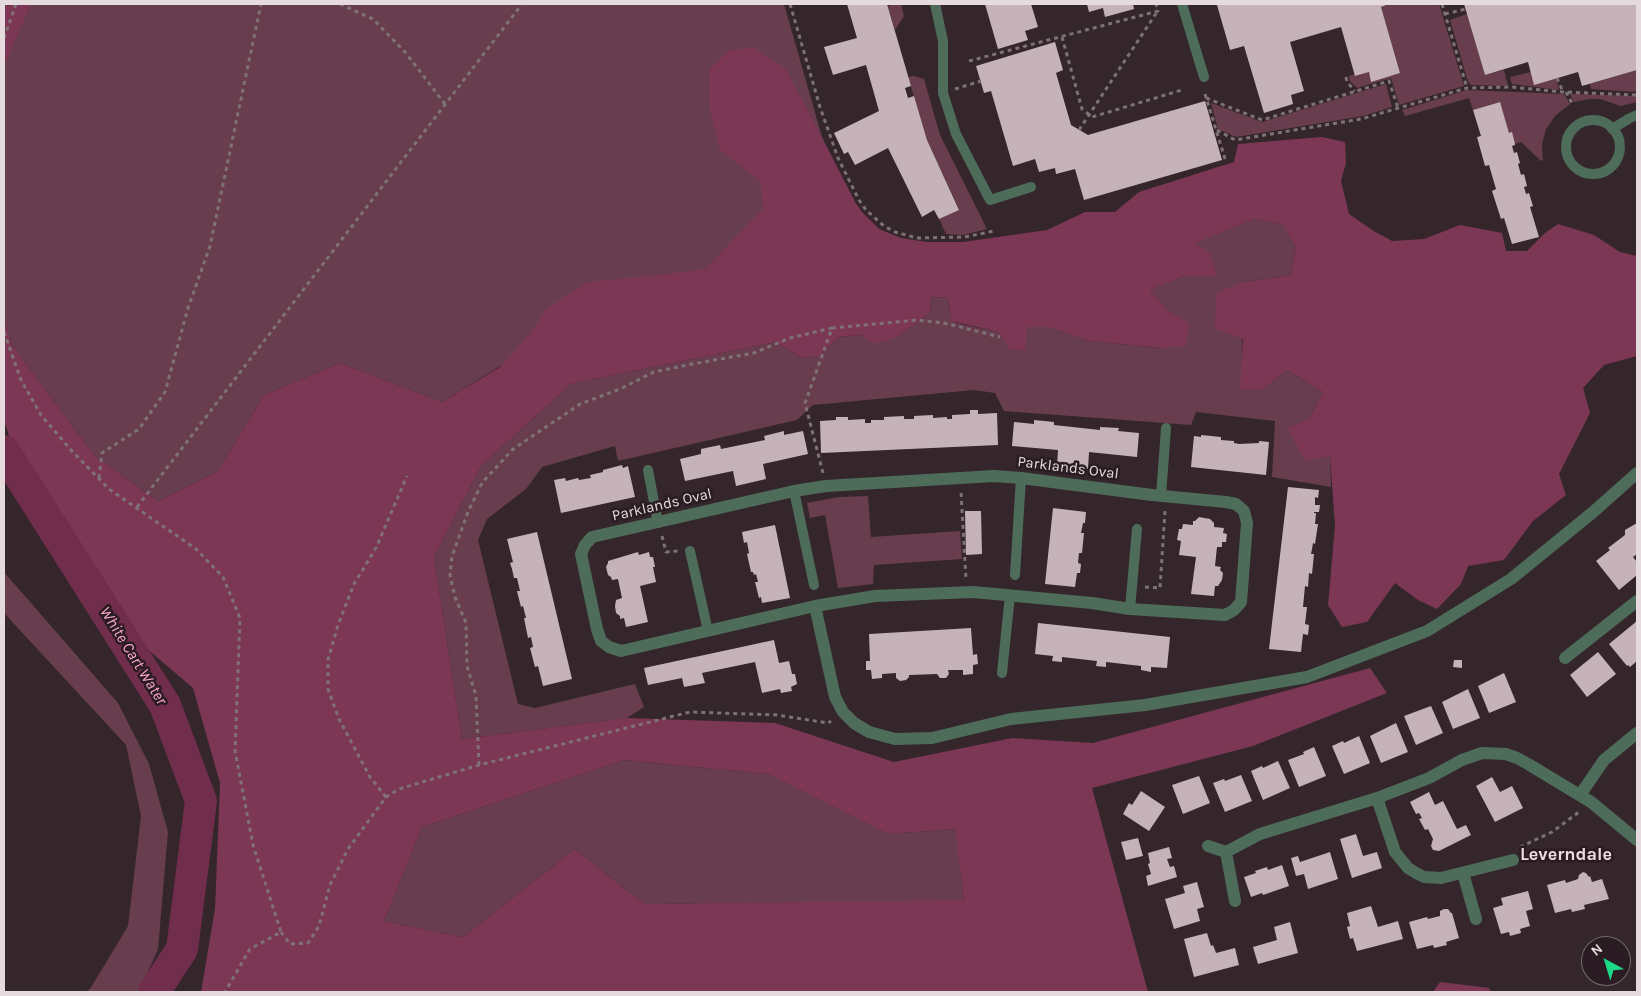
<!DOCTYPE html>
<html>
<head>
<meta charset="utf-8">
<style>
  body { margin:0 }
  #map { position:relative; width:1641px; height:996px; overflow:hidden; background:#35262b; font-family:Karla,sans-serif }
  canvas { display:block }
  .frame { position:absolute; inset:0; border:5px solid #e5dade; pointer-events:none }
  .north { position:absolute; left:1581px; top:936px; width:50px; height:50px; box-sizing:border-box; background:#2a1c22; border:1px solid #75686d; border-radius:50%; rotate:321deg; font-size:14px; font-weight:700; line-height:20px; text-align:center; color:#e5dade }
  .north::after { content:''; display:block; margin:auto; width:18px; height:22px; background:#1cd988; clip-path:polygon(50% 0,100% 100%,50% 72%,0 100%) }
</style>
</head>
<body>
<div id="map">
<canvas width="1641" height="996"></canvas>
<div class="frame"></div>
<div class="north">N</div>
</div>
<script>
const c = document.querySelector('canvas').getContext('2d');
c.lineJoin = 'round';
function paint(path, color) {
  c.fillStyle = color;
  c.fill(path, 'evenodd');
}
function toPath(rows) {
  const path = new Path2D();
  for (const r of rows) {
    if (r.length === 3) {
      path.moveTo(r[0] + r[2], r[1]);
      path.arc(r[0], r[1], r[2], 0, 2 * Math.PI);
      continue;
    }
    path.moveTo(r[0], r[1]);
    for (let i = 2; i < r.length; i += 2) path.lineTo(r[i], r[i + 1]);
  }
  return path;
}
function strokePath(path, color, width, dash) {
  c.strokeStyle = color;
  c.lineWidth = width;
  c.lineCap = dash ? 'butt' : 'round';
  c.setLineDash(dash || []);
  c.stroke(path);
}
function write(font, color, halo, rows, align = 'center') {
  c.font = font + ' Karla,sans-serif';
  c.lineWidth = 5;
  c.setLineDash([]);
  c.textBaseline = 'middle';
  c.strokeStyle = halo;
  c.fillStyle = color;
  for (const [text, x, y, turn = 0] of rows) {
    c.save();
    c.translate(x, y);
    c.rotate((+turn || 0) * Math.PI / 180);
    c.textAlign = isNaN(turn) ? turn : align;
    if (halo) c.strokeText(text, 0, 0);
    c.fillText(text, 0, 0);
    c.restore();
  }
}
paint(toPath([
  [31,4,784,4,822,137,855,202,776,278,565,326,442,402,340,363,264,395,218,471,158,501,95,456,12,345,4,316,4,72,5,62],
  [895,4,901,4,904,16,895,30,888,6],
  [1391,4,1439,4,1464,86,1399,105,1391,78,1357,88,1350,81,1349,76,1355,74,1356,76,1369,72,1372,81,1400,73,1381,7],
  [1467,14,1485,75,1504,70,1508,86,1471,85,1468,82,1450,20],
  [1637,70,1637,92,1591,89,1590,84],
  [1531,72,1556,78,1559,90,1512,84,1510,77],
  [914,76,924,79,940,135,987,229,964,235,946,234,939,219,959,209,927,140,908,77],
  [1386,84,1392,107,1363,116,1236,137,1218,129,1211,103,1262,122],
  [1467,90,1564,94,1570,104,1555,116,1546,129,1542,144,1543,160,1541,161,1521,142,1515,144,1509,133,1499,102,1473,110,1469,98,1405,116,1402,110],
  [1570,94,1637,96,1637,102,1621,106,1600,99,1589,99,1574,102],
  [1255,219,1285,225,1296,248,1290,275,1243,282,1242,354,1263,390,1287,370,1323,392,1309,419,1287,429,1330,455,1331,487,1272,477,1275,421,1196,412,1191,425,1004,411,995,393,974,390,813,405,797,420,618,461,615,446,542,467,526,489,487,519,478,540,518,704,535,708,635,684,644,707,627,718,462,739,434,557,481,466,571,384,775,342,802,358,819,356,839,337,861,335,895,338,930,313,931,297,948,298,951,321,965,325,999,332,1027,327,1048,327,1089,341,1161,348,1188,323,1166,309,1150,290,1185,276,1217,275,1194,243],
  [868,496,871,537,960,531,962,559,874,565,873,584,838,588,825,515,810,518,807,503,839,497],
  [4,572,118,703,149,764,168,832,158,949,139,992,84,992,90,989,128,926,141,816,126,745,4,613],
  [624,760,768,774,888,834,956,829,964,901,644,904,575,849,463,937,384,921,422,827]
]), '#683e4f');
paint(toPath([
  [4,4,31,4,6,62,4,72],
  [754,48,786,69,855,202,862,212,879,229,901,238,927,242,963,242,1047,230,1085,212,1115,212,1139,192,1234,162,1238,144,1322,137,1345,142,1346,163,1341,181,1349,214,1372,230,1392,241,1424,239,1460,225,1502,233,1506,251,1527,251,1545,233,1558,224,1594,235,1620,252,1637,256,1637,356,1604,365,1583,388,1590,413,1559,474,1566,495,1533,521,1504,560,1468,566,1461,584,1437,609,1418,600,1395,583,1367,622,1342,627,1328,605,1335,526,1330,456,1305,460,1287,428,1309,419,1323,392,1287,370,1263,390,1240,389,1243,339,1215,329,1216,293,1243,282,1290,275,1296,248,1284,225,1255,219,1195,243,1209,252,1217,276,1185,276,1150,290,1166,309,1189,323,1186,346,1161,348,1089,341,1048,327,1027,327,1025,350,1010,350,999,332,951,321,948,298,931,297,930,313,895,338,875,344,861,335,839,337,819,356,802,358,775,342,571,384,481,466,434,557,462,739,627,718,775,723,894,762,1012,738,1093,743,1370,668,1387,693,1253,746,1092,788,1148,992,201,992,215,909,220,783,193,688,132,636,37,517,4,421,4,316,12,345,95,456,158,501,218,471,264,395,340,363,442,402,500,367,533,330,547,308,587,282,641,277,705,269,763,209,760,181,720,150,710,110,710,69,729,50],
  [624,760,768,774,888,834,955,829,964,900,644,904,575,849,463,937,384,921,422,827],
  [1440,982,1489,988,1491,992,1433,992]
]), '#7c3755');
strokePath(toPath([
  [4,451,165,705,201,801,182,949,154,992]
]), '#712d4c', 32);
paint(toPath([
  [847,4,887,4,911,86,905,88,908,98,914,96,927,140,959,210,939,219,934,210,922,217,888,148,855,165,848,152,844,154,834,133,879,111,866,65,833,75,824,47,857,38],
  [985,4,1031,4,1038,27,1025,31,1028,40,998,49],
  [1087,4,1133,4,1134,9,1105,17,1103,8,1089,12],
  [1220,4,1389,4,1381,7,1400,73,1371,82,1369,72,1355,76,1341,27,1290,42,1304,91,1291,95,1293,104,1264,113,1244,46,1230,50,1217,5],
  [1464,4,1637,4,1637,70,1582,86,1578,72,1534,85,1528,62,1485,75],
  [1055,42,1063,70,1056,73,1071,125,1088,135,1205,101,1222,160,1084,200,1075,169,1056,174,1055,168,1039,172,1035,159,1013,166,991,91,984,93,976,66],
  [1500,102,1509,133,1512,132,1515,144,1515,145,1512,146,1514,153,1517,152,1520,163,1518,164,1521,175,1524,174,1527,186,1524,187,1526,194,1529,193,1533,206,1530,207,1539,237,1512,244,1504,218,1501,219,1492,191,1496,189,1489,165,1485,166,1477,137,1481,136,1473,110],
  [970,410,978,410,978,414,997,413,998,445,821,453,820,421,836,420,836,417,848,417,848,420,865,419,865,423,871,423,871,420,884,420,884,417,904,416,904,419,914,419,914,416,933,415,933,418,947,417,947,419,952,419,952,415,970,414],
  [1034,420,1054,422,1054,425,1100,430,1100,427,1119,428,1118,431,1139,433,1137,457,1089,452,1088,469,1057,466,1058,450,1012,446,1014,422,1034,424],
  [784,431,784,435,803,431,808,454,763,464,766,479,736,486,733,471,685,481,680,459,701,454,701,449,720,445,721,449,765,440,764,436],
  [1201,435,1221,437,1221,440,1234,441,1234,443,1239,444,1259,443,1259,441,1269,442,1266,475,1191,467,1194,436,1201,437],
  [622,465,623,468,628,466,635,497,561,513,554,480,565,478,566,481,578,478,579,480,591,478,590,475,603,472,603,470],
  [1288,487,1319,490,1318,498,1315,497,1315,505,1320,505,1319,512,1314,512,1314,513,1316,513,1315,524,1318,524,1315,544,1313,543,1312,549,1311,554,1314,554,1312,574,1309,573,1308,587,1305,586,1303,607,1307,607,1305,624,1309,625,1308,635,1303,634,1301,652,1269,649],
  [1053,508,1086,512,1085,523,1083,523,1081,533,1084,533,1082,553,1079,553,1078,563,1081,564,1080,573,1077,573,1075,587,1045,584],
  [965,511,981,511,982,554,966,555],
  [1199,517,1210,519,1214,523,1214,527,1224,528,1223,533,1227,534,1226,542,1222,542,1222,547,1217,547,1215,566,1221,567,1220,570,1223,573,1222,580,1218,586,1215,586,1214,596,1191,594,1196,557,1179,555,1181,541,1177,540,1179,529,1182,529,1183,524,1193,525,1193,521,1195,521],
  [1637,523,1637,554,1633,557,1637,562,1637,575,1619,590,1596,561,1610,550,1608,548,1625,535,1625,530],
  [775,525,790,598,762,603,761,597,759,598,755,582,758,582,756,574,754,575,753,572,751,572,747,554,749,553,747,542,744,543,742,532],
  [537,532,572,679,543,686,538,666,535,667,530,648,533,647,531,637,528,638,524,618,526,618,523,606,521,607,517,591,520,591,517,578,514,578,512,569,510,563,513,562,507,539],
  [638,552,639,555,649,552,650,557,653,557,655,567,653,567,656,582,640,586,648,622,626,627,624,618,620,619,620,616,616,613,615,606,616,600,622,598,618,579,612,580,611,577,608,575,606,567,608,563,608,561],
  [1637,621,1637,661,1630,667,1628,665,1627,666,1609,644],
  [1038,623,1170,637,1167,668,1151,667,1151,672,1141,670,1141,666,1106,662,1106,667,1096,666,1097,661,1062,657,1062,662,1052,661,1053,656,1035,654],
  [971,628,973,655,977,654,978,664,973,665,973,674,963,675,963,670,948,670,949,674,946,678,940,678,937,674,909,675,909,677,906,680,900,681,896,678,896,673,882,674,882,678,872,679,871,670,866,670,866,661,870,661,869,634],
  [774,640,779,663,789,661,792,674,795,674,797,684,791,687,792,691,781,693,780,689,762,693,755,662,702,673,705,683,684,687,682,678,648,685,644,668],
  [1598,652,1616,674,1587,697,1570,675],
  [1454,660,1462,660,1462,668,1453,667],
  [1504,673,1516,702,1489,713,1478,686],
  [1468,689,1480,718,1453,729,1442,702],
  [1431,706,1443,733,1416,745,1404,716],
  [1396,723,1408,752,1381,763,1370,736],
  [1359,736,1370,763,1344,774,1332,746,1343,741,1344,743],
  [1314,747,1326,776,1299,787,1288,760,1304,754,1303,752],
  [1278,761,1290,788,1263,800,1251,771,1262,766,1263,768],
  [1241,775,1252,801,1225,812,1213,783,1224,779,1225,781],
  [1199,776,1210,803,1183,814,1172,785],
  [1492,777,1500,792,1512,786,1523,808,1495,822,1476,786],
  [1141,791,1165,807,1149,831,1123,814,1129,803,1132,805],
  [1429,792,1435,805,1443,801,1457,829,1466,825,1471,835,1439,851,1433,850,1431,846,1433,839,1428,829,1425,830,1419,819,1422,818,1419,813,1416,814,1410,802],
  [1356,834,1363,856,1377,852,1382,868,1352,878,1340,839],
  [1138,838,1143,856,1126,860,1121,842],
  [1169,847,1172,858,1167,859,1170,867,1174,866,1177,877,1148,886,1146,876,1151,874,1148,864,1150,863,1148,853],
  [1330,852,1338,879,1308,889,1304,874,1296,876,1291,858,1298,856,1300,862],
  [1282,865,1289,886,1263,895,1262,893,1251,897,1244,877,1256,873,1255,871,1267,867,1268,870],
  [1583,872,1586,873,1589,877,1590,876,1592,882,1602,879,1609,899,1584,905,1585,909,1572,912,1571,909,1555,913,1547,885,1565,880,1566,883,1578,879,1579,875],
  [1197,882,1204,907,1197,909,1200,921,1174,929,1165,899,1185,893,1183,886],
  [1528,891,1533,909,1526,911,1530,926,1520,929,1521,933,1510,936,1509,932,1501,934,1493,908,1503,905,1501,898],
  [1371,906,1378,927,1398,921,1403,939,1357,951,1353,938,1350,939,1347,927,1350,926,1347,913],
  [1444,909,1448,909,1451,913,1452,913,1459,938,1446,942,1447,945,1434,948,1433,945,1417,949,1409,922,1427,917,1428,919,1440,916,1440,911],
  [1290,922,1298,953,1258,964,1253,947,1277,940,1274,927],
  [1207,933,1211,946,1213,945,1216,953,1235,948,1239,965,1194,977,1184,939]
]), '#c6b3ba');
strokePath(toPath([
  [340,4,373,19,405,52,445,104],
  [790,4,820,107,838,158,859,200,866,210,884,226,895,232,917,238,965,237,994,231],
  [1442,4,1467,88],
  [1445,14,1466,9],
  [1062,37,1082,109,1092,117,1182,90],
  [4,38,16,4],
  [969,61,1158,11,1156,4],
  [1346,77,1347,82,1355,91],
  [1557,78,1563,92],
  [955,89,981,81],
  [1566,92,1572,103],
  [1205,94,1226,162],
  [1206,98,1262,120,1389,81,1398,108],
  [1079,130,1157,12],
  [1217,130,1235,140,1361,119,1467,88,1511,87,1563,92,1637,95],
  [4,332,21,380,41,415,70,449,109,489,196,549,223,577,240,618,235,751,253,845,281,932,250,949,225,992],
  [823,473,805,403,832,328,917,320,944,323,1000,337],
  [99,478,102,453,139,429,165,392,188,308,210,246,261,4],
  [961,493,966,579],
  [137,507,522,4],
  [662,536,666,552,678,551],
  [1145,587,1160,588,1165,511],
  [479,765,476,696,467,666,466,623,455,597,450,575,452,556,468,512,482,483,512,450,580,404,620,389,654,372,692,364,754,353,790,338,832,328],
  [386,797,370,777,339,719,328,689,328,660,338,625,354,584,376,548,407,476],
  [1520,847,1552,832,1579,812],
  [281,932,290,944,308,943,319,926,330,885,348,849,386,797,399,789,479,765,690,712,777,715,828,723,831,721]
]), '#7f7276', 3, [4, 4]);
strokePath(toPath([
  [935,4,943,41,943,93,956,134,990,200,1031,187],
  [1182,4,1204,77],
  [1593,147,27],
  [1612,129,1630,118,1637,115],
  [648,470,658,523],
  [794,491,814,585],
  [1161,496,1166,428],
  [690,551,708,631],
  [1015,575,1021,478],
  [1130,609,1137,529],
  [1002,673,1010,595]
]), '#4e6c5a', 10);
strokePath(toPath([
  [994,476,1021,478,1152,495,1226,502,1236,504,1244,511,1247,523,1241,602,1234,610,1225,615,1130,609,1092,603,973,592,875,596,815,606,621,651,609,647,601,641,597,629,581,554,585,545,592,537,794,491,826,486,994,476],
  [815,606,835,697,843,712,854,723,869,732,895,739,932,738,1011,719,1145,705,1307,677,1427,631,1511,579,1592,513,1637,473],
  [1565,658,1637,601],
  [1580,795,1604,760,1637,733],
  [1377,798,1395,852,1408,868,1416,873,1424,877,1441,878,1513,860],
  [1208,846,1226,852],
  [1463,873,1476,919],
  [1235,901,1226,852,1260,834,1377,798,1429,778,1462,760,1482,753,1506,754,1517,758,1528,764,1591,802,1637,840]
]), '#4e6c5a', 12);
write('15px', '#e5dade', '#2a1c22', [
  ["Parklands Oval",1068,468,7],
  ["Parklands Oval",662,505,-13]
]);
write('italic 16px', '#fda9ca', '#2a1c22', [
  ["White Cart Water",133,656,58]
]);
write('bold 18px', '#efdbe2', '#2a1c22', [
  ["Leverndale",1566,855]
]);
</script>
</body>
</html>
